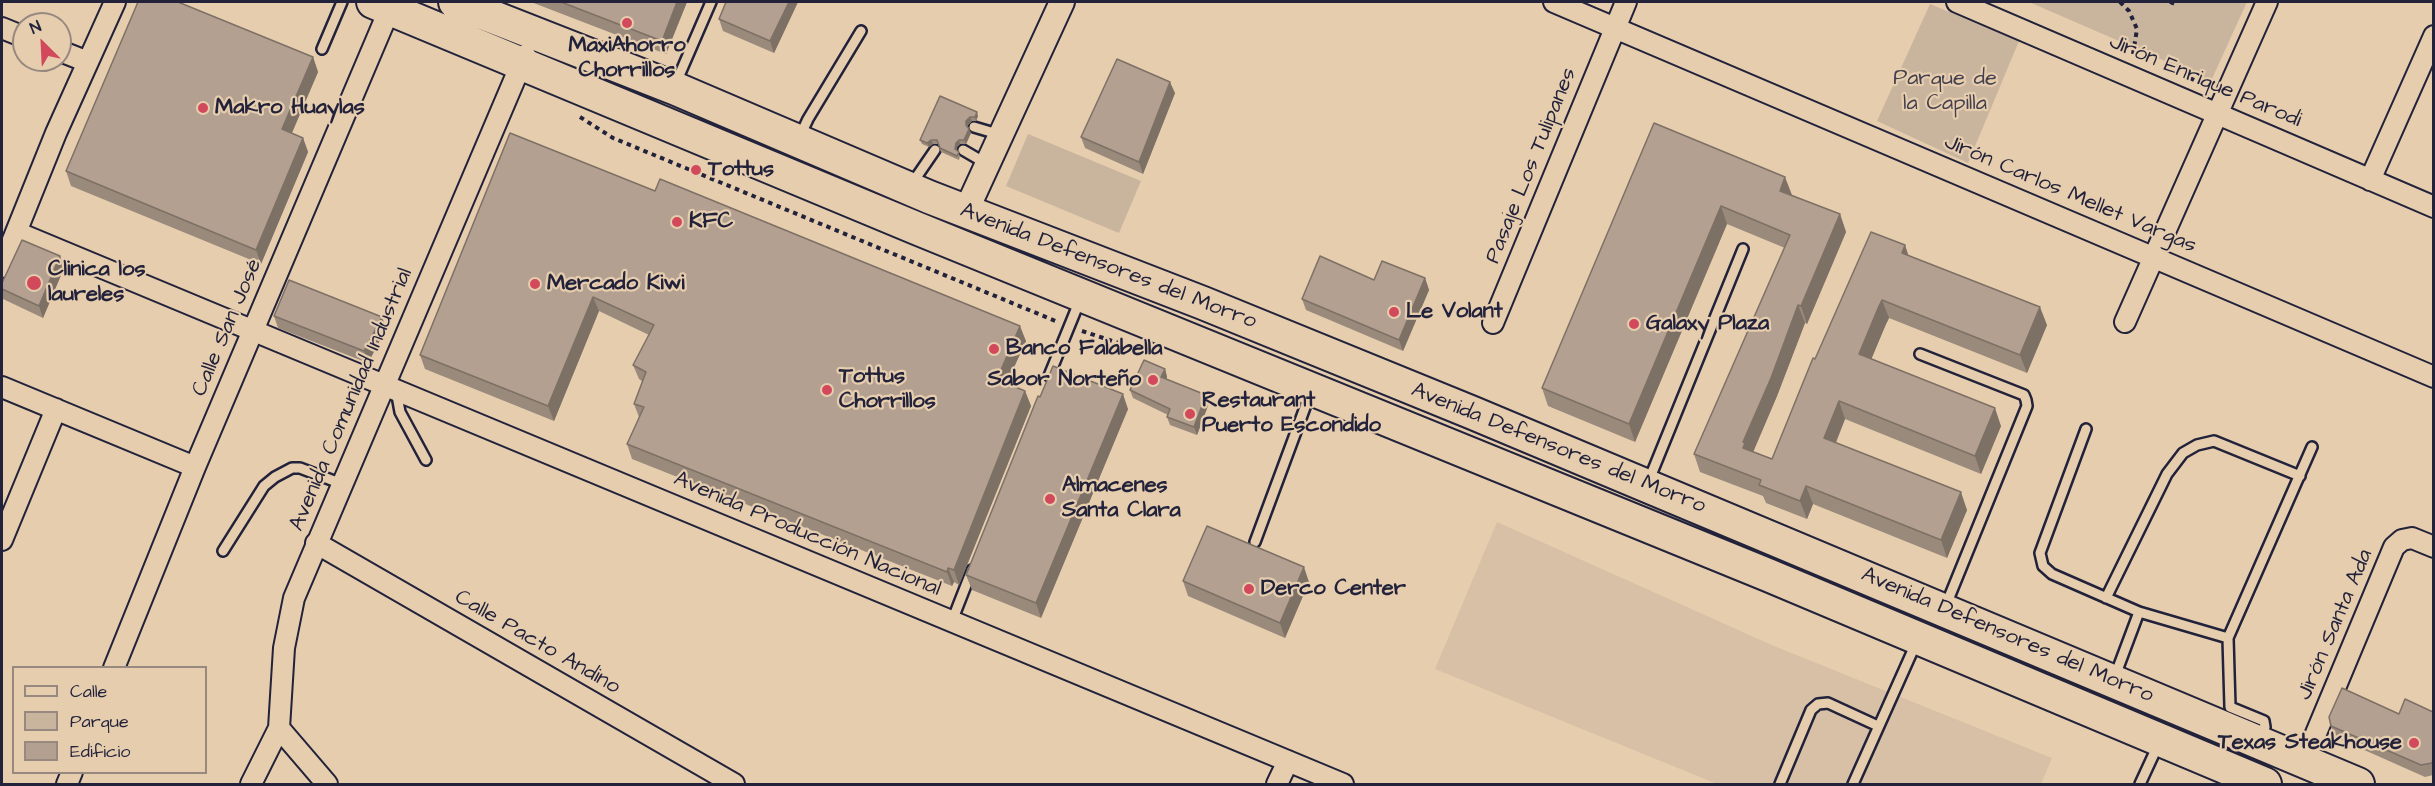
<!DOCTYPE html>
<html>
<head>
<meta charset="utf-8">
<style>
  body { margin:0 }
  #map { position:relative; width:2435px; height:786px; overflow:hidden; background:#e6cdae; font-family:"Architects Daughter",sans-serif }
  canvas { display:block }
  .frame { position:absolute; inset:0; border:3px solid #22223b; pointer-events:none }
  .legend { position:absolute; left:12px; top:666px; width:195px; height:108px; box-sizing:border-box; background:#e6cdae; border:2px solid #988980; margin:0; padding:8px 10px; list-style:none; font-size:18px; color:#22223b }
  .legend li { display:flex; align-items:center; gap:12px; height:30px }
  .legend b { width:30px; border:2px solid #988980 }
  .north { position:absolute; left:12px; top:12px; width:60px; height:60px; box-sizing:border-box; background:#e6cdae; border:2px solid #988980; border-radius:50%; rotate:336deg; font-size:16px; font-weight:700; line-height:24px; text-align:center; color:#22223b }
  .north::after { content:''; display:block; margin:auto; width:21px; height:27px; background:#d1495b; clip-path:polygon(50% 0,100% 100%,50% 72%,0 100%) }
</style>
</head>
<body>
<div id="map">
<canvas width="2435" height="786"></canvas>
<div class="frame"></div>
<ul class="legend">
<li><b style="height:8px;background:#e6cdae"></b>Calle</li>
<li><b style="height:16px;background:#c9b49d"></b>Parque</li>
<li><b style="height:16px;background:#b3a090"></b>Edificio</li>
</ul>
<div class="north">N</div>
</div>
<script>
const c = document.querySelector('canvas').getContext('2d');
c.lineJoin = 'round';
function paint(path, color) {
  c.fillStyle = color;
  c.fill(path, 'evenodd');
}
function toPath(rows) {
  const path = new Path2D();
  for (const r of rows) {
    path.moveTo(r[0], r[1]);
    for (let i = 2; i < r.length; i += 2) path.lineTo(r[i], r[i + 1]);
  }
  return path;
}
function strokePath(path, color, width, dash) {
  c.strokeStyle = color;
  c.lineWidth = width;
  c.lineCap = dash ? 'butt' : 'round';
  c.setLineDash(dash || []);
  c.stroke(path);
}
function write(font, color, halo, rows, align = 'center') {
  c.font = font + ' "Architects Daughter",sans-serif';
  c.lineWidth = 4.5;
  c.setLineDash([]);
  c.textBaseline = 'middle';
  c.strokeStyle = halo;
  c.fillStyle = color;
  for (const [text, x, y, turn = 0] of rows) {
    c.save();
    c.translate(x, y);
    c.rotate((+turn || 0) * Math.PI / 180);
    c.textAlign = isNaN(turn) ? turn : align;
    if (halo) c.strokeText(text, 0, 0);
    c.fillText(text, 0, 0);
    c.restore();
  }
}
paint(toPath([
  [1497,522,1774,646,2052,758,2041,784,1717,784,1435,669]
]), '#d7c0a5');
paint(toPath([
  [2029,2,2247,2,2211,81],
  [1930,4,2019,41,1968,163,1877,121],
  [1028,134,1141,181,1119,233,1006,186]
]), '#c9b49d');
const service = toPath([
  [322,49,342,2],
  [675,85,711,2],
  [974,127,1001,135],
  [800,136,808,119,861,31],
  [963,150,987,164],
  [911,185,935,150],
  [1920,354,2024,395,2026,400,2027,406,1946,605],
  [1049,376,1080,300],
  [396,390,400,412,426,460],
  [2086,429,2040,553,2043,566,2052,574,2139,612,2115,676],
  [1649,480,1743,249],
  [1255,542,1310,394],
  [223,551,264,486,275,477,292,468,300,468,342,484],
  [2106,598,2167,474,2183,453,2197,445,2214,441,2300,476],
  [2139,612,2228,638,2312,447],
  [952,621,972,570],
  [2228,638,2230,707,2264,721,2265,727,2262,738],
  [1780,784,1811,710,1818,704,1828,703,1878,726],
  [1853,784,1917,641],
  [2140,784,2158,745]
]);
const minor = toPath([
  [1554,2,2434,377],
  [1957,2,2434,207],
  [2,28,24,37],
  [60,51,88,62],
  [2370,180,2434,36],
  [16,232,1343,784],
  [2,267,56,133,115,2],
  [2125,322,2267,2],
  [1493,323,1626,2],
  [2,387,195,467],
  [2,540,56,409],
  [316,543,734,784],
  [114,668,195,467,390,8],
  [279,728,327,784],
  [2304,762,2394,547,2402,540,2412,538,2434,547],
  [67,784,72,772],
  [251,784,279,728,284,648,294,598,525,55],
  [1277,784,1288,761]
]);
const tertiary = toPath([
  [966,211,1062,2]
]);
const primary = toPath([
  [373,2,916,228,1768,575,2265,784],
  [455,2,674,88,929,197,1203,303,1473,413,2358,784]
]);
strokePath(service, '#22223b', 14);
strokePath(minor, '#22223b', 24);
strokePath(tertiary, '#22223b', 28);
strokePath(primary, '#22223b', 36);
strokePath(toPath([
  [2120,2,2129,11,2137,29,2133,54],
  [2170,2,2175,4,2175,2],
  [2190,78,2200,83,2211,82],
  [580,117,613,138,1058,322],
  [1082,331,1152,354]
]), '#22223b', 4, [4.5, 4.5]);
strokePath(service, '#e6cdae', 9);
strokePath(minor, '#e6cdae', 20);
strokePath(tertiary, '#e6cdae', 24);
strokePath(primary, '#e6cdae', 32);
paint(toPath([
  [531,2,687,2,666,54],
  [798,2,774,53,723,31,719,19],
  [313,57,318,72,292,133,303,138,308,152,261,264,71,186,66,171],
  [1175,93,1143,174,1085,148,1081,137],
  [940,96,978,116,976,121,972,121,968,125,968,127,971,133,966,144,960,144,957,147,957,150,960,156,959,160,941,152,938,144,933,144,929,147,922,144,920,140],
  [1654,123,1792,195,1840,214,1846,232,1807,324,1805,323,1777,396,1753,452,1772,459,1815,359,1905,245,1908,256,2047,325,2027,373,1889,318,1886,324,1871,359,2001,426,1981,474,1845,419,1836,443,1967,510,1947,558,1813,504,1807,519,1766,503,1763,496,1700,472,1694,454,1785,248,1727,224,1635,442,1548,406,1542,388],
  [510,133,1026,341,1007,383,1025,391,1031,406,959,585,954,582,952,586,632,459,627,444,639,417,634,404,643,382,639,379,633,365,649,335,599,311,554,421,425,369,420,355],
  [60,256,64,268,43,318,3,299,2,294,2,283],
  [1425,278,1429,290,1403,351,1306,310,1302,299,1374,280],
  [274,316,382,317,386,329,368,363,278,328],
  [1165,369,1167,377,1166,379,1206,395,1209,403,1197,435,1170,425,1167,417,1168,415,1133,398,1130,390],
  [1040,397,1128,409,1041,618,972,590,966,575],
  [1183,581,1309,582,1285,638,1188,596],
  [2433,712,2433,775,2425,777,2335,737,2331,726,2399,714]
]), '#9a8a7c');
paint(toPath([
  [677,2,687,2,666,54,662,41],
  [789,2,798,2,774,53,770,41],
  [313,57,318,72,287,144,282,129],
  [1170,82,1175,93,1143,174,1139,162],
  [977,112,978,116,976,121,975,117],
  [970,117,972,121,968,125,968,129,966,125,966,121],
  [969,129,971,133,966,144,964,140],
  [303,138,308,152,261,264,256,250],
  [931,140,933,144,929,147,927,143],
  [959,140,960,144,957,147,957,153,955,149,956,143],
  [1785,177,1792,195,1780,191],
  [1721,206,1727,224,1635,442,1629,424],
  [1840,214,1846,232,1807,324,1801,306],
  [1905,245,1911,263,1902,253],
  [60,256,64,268,43,318,39,306],
  [1425,278,1429,290,1403,351,1399,340],
  [593,297,599,311,554,421,548,406],
  [1882,300,1889,318,1886,324,1866,372,1859,354,1879,306],
  [1798,305,1805,323,1777,396,1751,457,1743,448,1743,442],
  [2040,307,2047,325,2027,373,2020,355],
  [382,317,386,329,368,363,364,351],
  [1020,326,1026,341,1002,393,997,379],
  [1165,369,1167,377,1164,385,1161,377],
  [1025,391,1031,406,959,585,954,570],
  [1123,394,1128,409,1041,618,1036,603],
  [1206,395,1209,403,1197,435,1194,427],
  [1839,401,1845,419,1830,456,1824,438],
  [1995,408,2001,426,1981,474,1975,456],
  [1806,486,1813,504,1807,519,1800,501],
  [1961,492,1967,510,1947,558,1941,540],
  [1304,567,1309,582,1285,638,1280,623],
  [948,568,954,582,952,586,947,572]
]), '#7d7065');
const building = toPath([
  [138,2,178,2,313,57,282,129,303,138,256,250,66,171,138,2],
  [561,2,677,2,662,41,561,2],
  [726,2,789,2,770,41,719,19,726,2],
  [1117,59,1170,82,1139,162,1081,137,1117,59],
  [940,96,977,112,975,117,970,117,966,121,966,125,969,129,964,140,959,140,956,143,955,149,959,152,957,156,940,148,937,140,931,140,927,143,920,140,940,96],
  [1654,123,1785,177,1780,191,1840,214,1801,306,1798,305,1771,378,1743,442,1745,443,1743,448,1772,459,1813,358,1815,359,1871,232,1905,245,1902,253,2040,307,2020,355,1882,300,1879,306,1859,354,1995,408,1975,456,1839,401,1824,438,1961,492,1941,540,1806,486,1800,501,1759,485,1761,480,1694,454,1790,235,1721,206,1629,424,1542,388,1654,123],
  [510,133,655,191,660,179,1020,326,997,379,1025,391,954,570,948,568,947,572,627,444,644,407,634,404,646,372,633,365,654,325,593,297,548,406,420,355,510,133],
  [22,240,60,256,39,306,2,289,2,283,22,240],
  [1320,256,1374,280,1382,261,1425,278,1399,340,1302,299,1320,256],
  [289,280,382,317,364,351,274,316,289,280],
  [1144,360,1165,369,1161,377,1206,395,1194,427,1167,417,1170,409,1130,390,1144,360],
  [1053,366,1123,394,1036,603,966,575,1038,396,1040,397,1053,366],
  [1207,526,1304,567,1280,623,1183,581,1207,526],
  [2342,688,2399,714,2405,699,2433,712,2433,759,2432,763,2421,765,2331,726,2329,717,2342,688]
]);
paint(building, '#b3a090');
strokePath(building, '#7d7065', 1.5);
for (const [x, y, r, color] of [
  [627,23,6,"#d1495b"],
  [203,108,6,"#d1495b"],
  [696,170,6,"#d1495b"],
  [677,222,6,"#d1495b"],
  [34,283,8,"#d1495b"],
  [535,284,6,"#d1495b"],
  [1394,312,6,"#d1495b"],
  [1634,324,6,"#d1495b"],
  [994,349,6,"#d1495b"],
  [1153,380,6,"#d1495b"],
  [827,390,6,"#d1495b"],
  [1190,414,6,"#d1495b"],
  [1050,499,6,"#d1495b"],
  [1249,589,6,"#d1495b"],
  [2414,743,6,"#d1495b"]
]) {
  const dot = new Path2D();
  dot.arc(x, y, r, 0, 2 * Math.PI);
  c.fillStyle = color;
  c.fill(dot);
  strokePath(dot, '#e6cdae', 2);
}
write('bold 22px', '#22223b', '#e6cdae', [
  ["MaxiAhorro",627,46,"center"],
  ["Chorrillos",627,71,"center"],
  ["Makro Huaylas",215,108],
  ["Tottus",708,170],
  ["KFC",689,222],
  ["Clinica los",48,270],
  ["laureles",48,295],
  ["Mercado Kiwi",547,284],
  ["Le Volant",1406,312],
  ["Galaxy Plaza",1646,324],
  ["Banco Falabella",1006,349],
  ["Tottus",839,377],
  ["Chorrillos",839,402],
  ["Sabor Norteño",1141,380,"right"],
  ["Restaurant",1202,401],
  ["Puerto Escondido",1202,426],
  ["Almacenes",1062,486],
  ["Santa Clara",1062,511],
  ["Derco Center",1261,589],
  ["Texas Steakhouse",2402,743,"right"]
], 'left');
write('22px', '#433f4f', '#e6cdae', [
  ["Parque de",1945,79],
  ["la Capilla",1945,104]
]);
write('22px', '#22223b', '#e6cdae', [
  ["Jirón Enrique Parodi",2205,82,23],
  ["Pasaje Los Tulipanes",1532,166,-68],
  ["Jirón Carlos Mellet Vargas",2070,195,23],
  ["Avenida Defensores del Morro",1108,267,21],
  ["Calle San José",228,328,-67],
  ["Avenida Comunidad Industrial",352,400,-67],
  ["Avenida Defensores del Morro",1558,449,22],
  ["Avenida Producción Nacional",807,535,23],
  ["Jirón Santa Ada",2336,625,-67],
  ["Avenida Defensores del Morro",2007,636,23],
  ["Calle Pacto Andino",537,643,30]
]);
</script>
</body>
</html>
